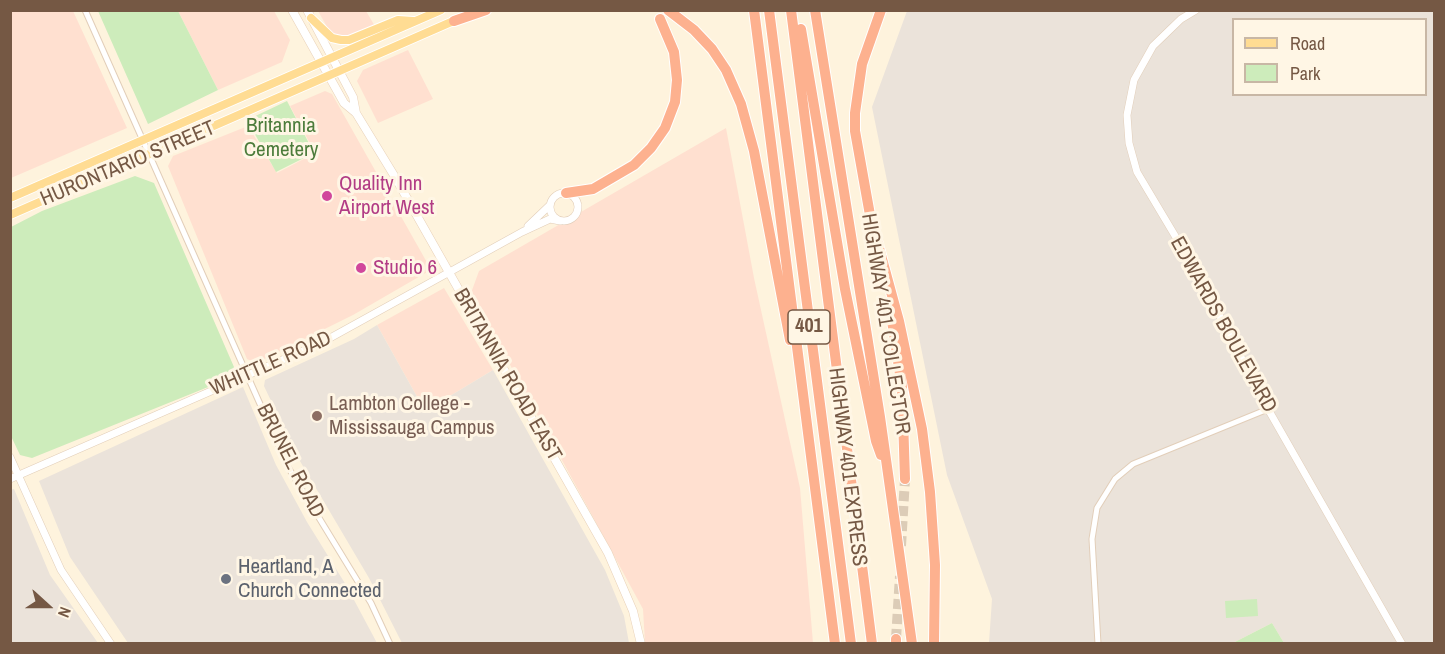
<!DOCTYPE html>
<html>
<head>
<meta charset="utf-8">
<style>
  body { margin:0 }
  #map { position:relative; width:1445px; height:654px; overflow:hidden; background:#fef3dd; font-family:"Archivo Narrow",sans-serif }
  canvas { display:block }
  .frame { position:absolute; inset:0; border:12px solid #755844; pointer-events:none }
  .legend { position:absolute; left:1232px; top:18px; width:195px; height:78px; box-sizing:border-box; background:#fff6e5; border:2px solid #c8b7a5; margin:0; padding:8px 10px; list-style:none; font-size:18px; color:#755844 }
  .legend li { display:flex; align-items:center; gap:12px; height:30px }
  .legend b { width:30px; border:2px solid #c8b7a5 }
  .north { position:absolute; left:18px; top:576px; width:60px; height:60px; -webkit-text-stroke:4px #fff6e5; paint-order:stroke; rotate:111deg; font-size:16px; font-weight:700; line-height:24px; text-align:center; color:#755844 }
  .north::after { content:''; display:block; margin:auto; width:21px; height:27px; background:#755844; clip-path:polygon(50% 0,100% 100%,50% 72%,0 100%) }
</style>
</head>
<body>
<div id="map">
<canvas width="1445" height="654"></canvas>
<div class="frame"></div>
<ul class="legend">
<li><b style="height:8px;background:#ffdc93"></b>Road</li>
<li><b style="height:16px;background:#cdecbb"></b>Park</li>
</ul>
<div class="north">N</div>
</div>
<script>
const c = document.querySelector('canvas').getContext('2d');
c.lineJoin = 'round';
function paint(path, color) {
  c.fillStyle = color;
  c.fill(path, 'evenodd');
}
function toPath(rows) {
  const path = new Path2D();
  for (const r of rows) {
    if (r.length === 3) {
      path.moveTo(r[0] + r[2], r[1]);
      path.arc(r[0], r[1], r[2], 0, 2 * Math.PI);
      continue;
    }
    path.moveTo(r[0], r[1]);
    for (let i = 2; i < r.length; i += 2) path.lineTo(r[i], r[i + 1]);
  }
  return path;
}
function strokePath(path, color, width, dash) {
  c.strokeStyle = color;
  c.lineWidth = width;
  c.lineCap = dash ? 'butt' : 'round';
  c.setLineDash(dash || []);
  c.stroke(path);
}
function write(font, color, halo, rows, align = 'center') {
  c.font = font + ' "Archivo Narrow",sans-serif';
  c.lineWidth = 6;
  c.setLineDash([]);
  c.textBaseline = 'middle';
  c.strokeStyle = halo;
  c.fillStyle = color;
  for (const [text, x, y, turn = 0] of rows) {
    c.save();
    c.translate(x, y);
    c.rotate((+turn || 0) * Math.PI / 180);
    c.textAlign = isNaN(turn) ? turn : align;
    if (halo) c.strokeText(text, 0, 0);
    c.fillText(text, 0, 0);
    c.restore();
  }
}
paint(toPath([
  [11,10,73,11,127,128,11,178],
  [178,11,274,11,290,40,282,62,218,90],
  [318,11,366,11,376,28,347,39,330,32],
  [408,50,433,99,378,123,357,81,363,70],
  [325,91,332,94,429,266,429,271,353,315,256,363,247,359,168,166,173,156,248,126,277,173,315,153,290,106],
  [726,128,754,278,800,488,813,643,645,643,643,609,471,293,479,271],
  [444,288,493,370,425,411,377,325]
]), '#ffe0d0');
paint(toPath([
  [907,11,1434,11,1434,643,1284,643,1272,623,1233,643,989,643,992,599,947,475,872,107],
  [1234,20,1426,20,1426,94,1234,94],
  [377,325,425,411,493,370,605,570,624,616,629,643,402,643,369,578,297,456,264,386,265,380,354,339],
  [243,387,276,465,307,522,346,585,377,643,128,643,70,557,39,481],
  [14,489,50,575,98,643,11,643,10,490]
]), '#ebe3da');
paint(toPath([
  [98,11,178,11,218,90,148,124],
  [287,101,314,153,276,172,247,120],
  [135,176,154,183,234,367,228,379,32,458,20,455,10,434,11,227,42,211],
  [1257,599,1258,616,1226,618,1225,601],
  [1272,623,1284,643,1233,643]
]), '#cdecbb');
strokePath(toPath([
  [901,546,905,479],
  [896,639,900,576]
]), '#dcccb7', 10, [10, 5]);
const minor = toPath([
  [85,10,288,467,371,603,390,644],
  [1098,644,1092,539,1097,508,1115,479,1133,464,1268,409]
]);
const tertiary = toPath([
  [1196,10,1181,19,1153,46,1134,80,1127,115,1129,143,1137,172,1199,276,1268,409,1402,644],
  [564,207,14],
  [528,226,550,205],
  [10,457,61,570,111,644],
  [10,479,321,343,522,232,550,219,560,221]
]);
const secondary = toPath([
  [292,10,344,103,356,113,395,177,608,553,633,611,641,644],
  [307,10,353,97,356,113]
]);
const primary = toPath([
  [311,18,332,38,341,40,349,40,398,20,413,21],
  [10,198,441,10],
  [10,215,458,19]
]);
const motorway = toPath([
  [668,10,694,30,712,49,726,70,741,104,754,151,790,340],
  [754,10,835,644],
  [769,10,851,644],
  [791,10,872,644],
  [815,10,880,417,912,644],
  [881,10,862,64,855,113,855,131,870,215,899,321,922,429,930,492,935,565,934,644],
  [454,21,486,10],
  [801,29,845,289,876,441,881,455],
  [566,193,593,189,634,165,651,148,665,128,675,102,677,80,674,52,660,19],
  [891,314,902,388,905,479],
  [896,644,896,639]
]);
strokePath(minor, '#e2ceb9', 7);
strokePath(tertiary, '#e2ceb9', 8);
strokePath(secondary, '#e8d0b7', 9);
strokePath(primary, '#fff', 10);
strokePath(motorway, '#fff', 12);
strokePath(minor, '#fff', 5);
strokePath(tertiary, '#fff', 7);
strokePath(secondary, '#fff', 8);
strokePath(primary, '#ffdc93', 8);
strokePath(motorway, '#fdb18f', 10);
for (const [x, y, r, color] of [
  [327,196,6,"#d1479c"],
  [361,268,6,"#d1479c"],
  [317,416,6,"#8d6e63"],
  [226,579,6,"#6b7280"]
]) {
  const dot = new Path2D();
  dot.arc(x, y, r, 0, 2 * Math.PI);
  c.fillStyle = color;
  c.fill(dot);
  strokePath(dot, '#fff6e5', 2);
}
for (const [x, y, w] of [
  [809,327,42]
]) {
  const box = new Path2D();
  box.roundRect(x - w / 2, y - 17, w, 34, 4.5);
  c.fillStyle = '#fff6e5';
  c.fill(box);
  strokePath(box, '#755844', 1.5);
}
write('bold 20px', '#755844', null, [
  ["401",809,327]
]);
write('21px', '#4c7c3b', '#fff6e5', [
  ["Britannia",281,126],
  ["Cemetery",281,150]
]);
write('21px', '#755844', '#fff6e5', [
  ["HURONTARIO STREET",128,164,-23],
  ["HIGHWAY 401 COLLECTOR",885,324,81],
  ["EDWARDS BOULEVARD",1223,325,61],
  ["WHITTLE ROAD",271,364,-24],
  ["BRITANNIA ROAD EAST",507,375,60],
  ["BRUNEL ROAD",290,461,63],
  ["HIGHWAY 401 EXPRESS",847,467,83]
]);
write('21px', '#b23c85', '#fff6e5', [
  ["Quality Inn",339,184],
  ["Airport West",339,208],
  ["Studio 6",373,268]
], 'left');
write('21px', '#785e54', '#fff6e5', [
  ["Lambton College -",329,404],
  ["Mississauga Campus",329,428]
], 'left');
write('21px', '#5b616d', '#fff6e5', [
  ["Heartland, A",238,567],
  ["Church Connected",238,591]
], 'left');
</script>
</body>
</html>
